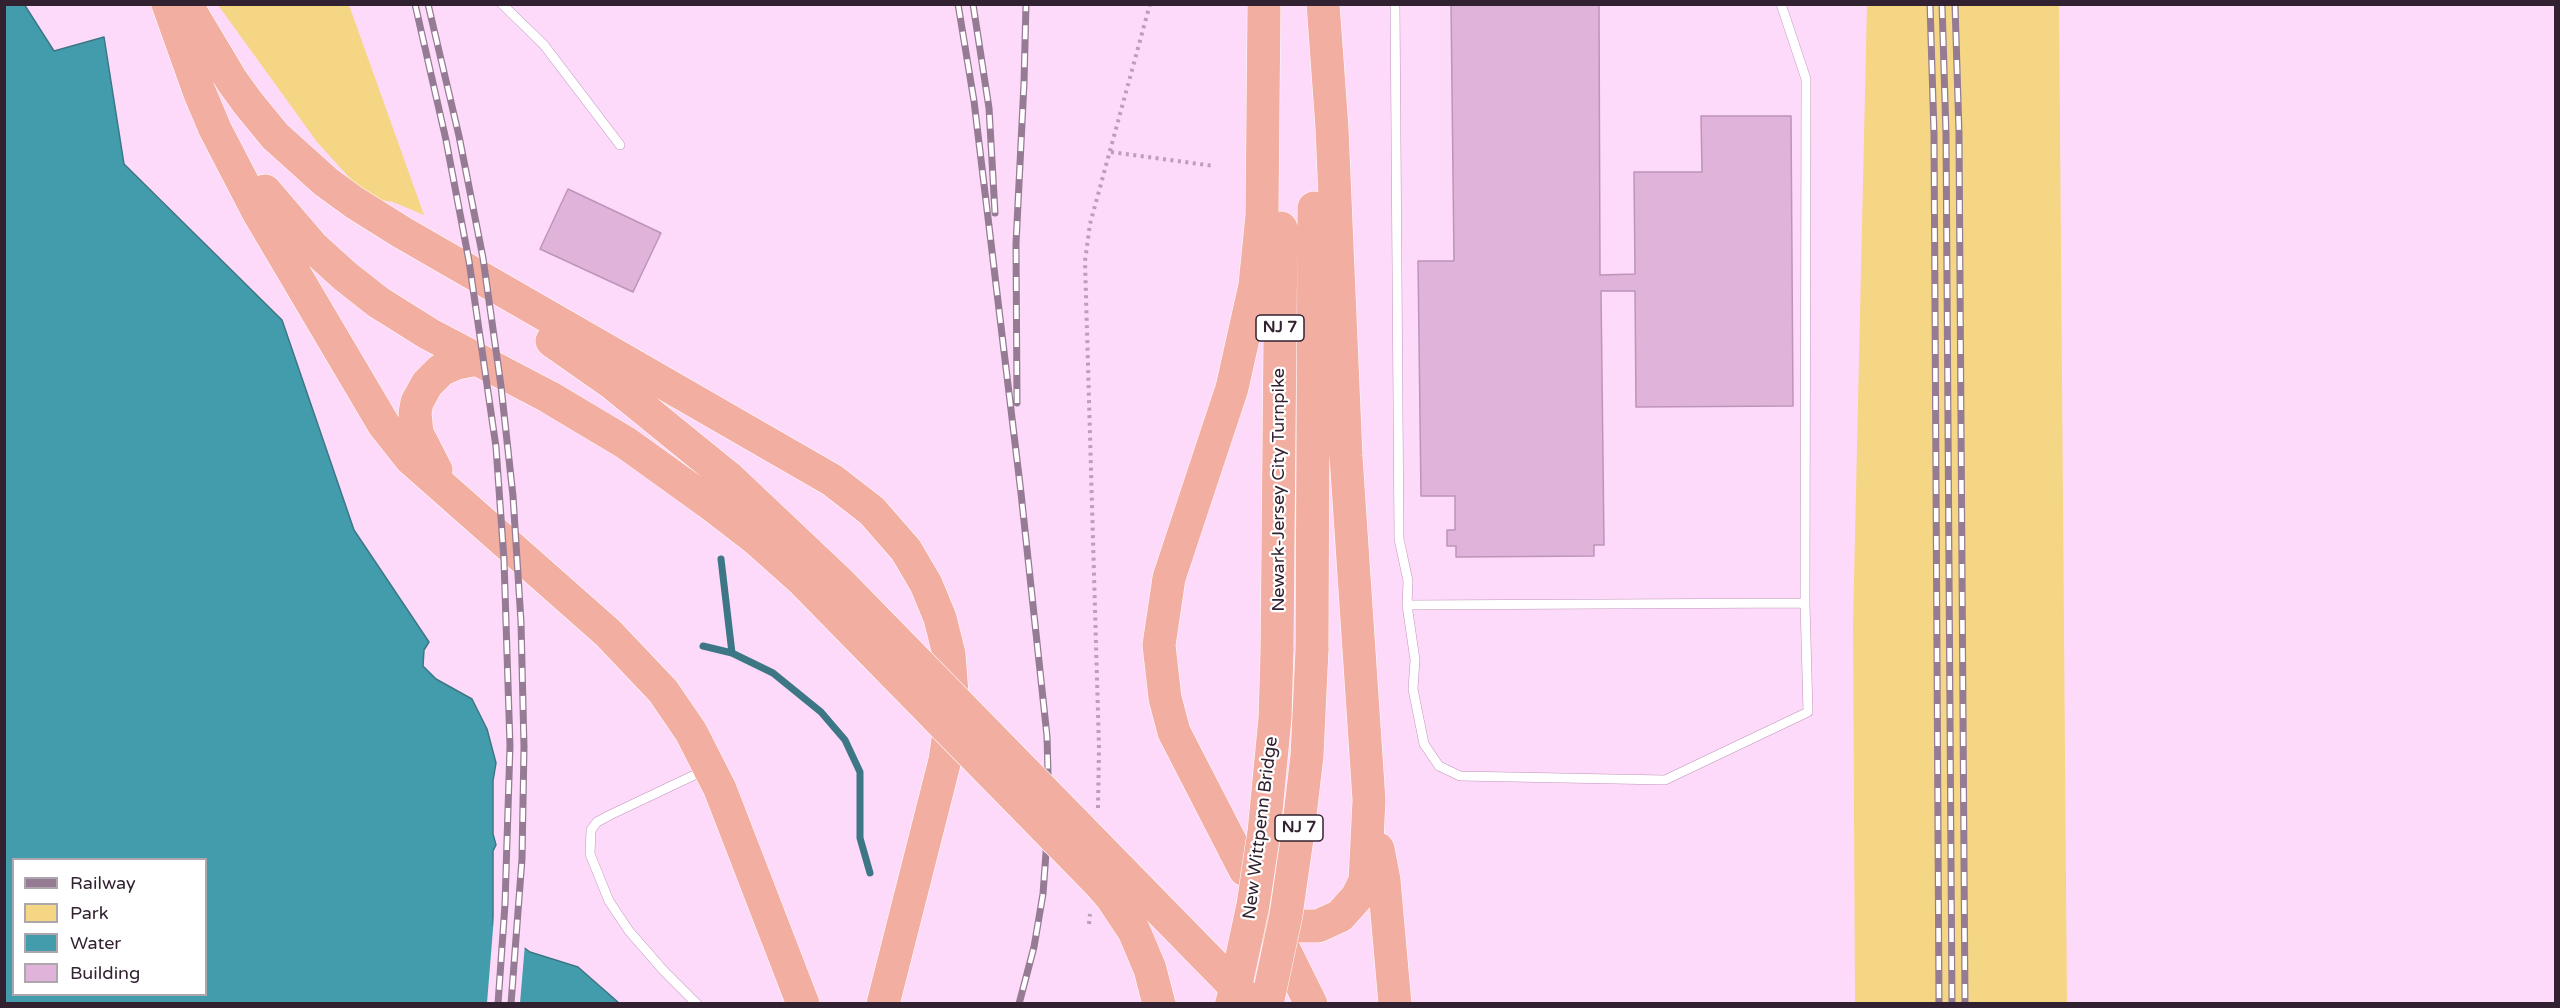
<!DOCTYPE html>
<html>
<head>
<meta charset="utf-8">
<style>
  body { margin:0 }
  #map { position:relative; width:2560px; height:1008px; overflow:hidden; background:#fedafa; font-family:"Varela Round",sans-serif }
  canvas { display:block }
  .frame { position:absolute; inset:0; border:6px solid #322231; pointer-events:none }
  .legend { position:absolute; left:12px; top:858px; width:195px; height:138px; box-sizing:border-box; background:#fff; border:2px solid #ada7ad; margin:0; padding:8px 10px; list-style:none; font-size:18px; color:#322231 }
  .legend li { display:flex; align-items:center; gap:12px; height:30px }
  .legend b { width:30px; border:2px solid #ada7ad }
</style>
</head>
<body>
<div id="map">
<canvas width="2560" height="1008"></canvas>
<div class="frame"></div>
<ul class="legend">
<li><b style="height:8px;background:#957b93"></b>Railway</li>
<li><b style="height:16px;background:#f4d685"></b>Park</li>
<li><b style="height:16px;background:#429cab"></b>Water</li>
<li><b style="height:16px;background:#dfb3da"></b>Building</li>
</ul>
</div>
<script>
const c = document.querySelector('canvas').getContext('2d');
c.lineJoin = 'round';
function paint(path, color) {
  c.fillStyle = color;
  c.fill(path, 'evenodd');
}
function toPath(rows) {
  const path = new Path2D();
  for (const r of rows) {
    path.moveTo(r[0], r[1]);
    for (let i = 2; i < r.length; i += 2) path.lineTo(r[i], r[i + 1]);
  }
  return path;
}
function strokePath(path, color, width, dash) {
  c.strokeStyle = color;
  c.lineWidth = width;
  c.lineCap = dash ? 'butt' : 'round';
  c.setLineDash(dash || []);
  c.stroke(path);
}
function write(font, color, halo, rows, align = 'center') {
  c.font = font + ' "Varela Round",sans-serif';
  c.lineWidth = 4.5;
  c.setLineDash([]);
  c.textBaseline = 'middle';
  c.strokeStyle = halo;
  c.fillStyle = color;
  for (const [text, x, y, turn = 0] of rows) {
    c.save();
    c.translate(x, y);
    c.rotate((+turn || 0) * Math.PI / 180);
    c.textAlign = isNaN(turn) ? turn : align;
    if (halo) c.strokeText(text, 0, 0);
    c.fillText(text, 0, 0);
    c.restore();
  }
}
paint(toPath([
  [218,5,349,5,424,215,393,202,368,198,317,142],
  [1867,5,2059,5,2067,1003,1855,1003,1853,624]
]), '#f4d685');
const water = toPath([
  [24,4,54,51,104,37,124,164,282,320,354,530,429,642,424,650,423,666,436,679,472,699,487,729,496,763,493,781,493,834,496,845,493,851,493,925,530,952,578,967,619,1003,5,1004,4,5,24,4],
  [14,860,206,860,206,994,14,994,14,860]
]);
paint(water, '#429cab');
strokePath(water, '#3d7786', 1.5);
paint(toPath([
  [496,892,496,924,525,944,520,1003,487,1003]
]), '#fedafa');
strokePath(toPath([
  [721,559,732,653],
  [703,646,732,653,773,673,821,712,845,740,860,772,860,838,870,873]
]), '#3d7786', 7);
const building = toPath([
  [1451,4,1599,4,1600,275,1635,274,1634,172,1702,172,1701,116,1791,116,1793,406,1636,407,1635,291,1601,291,1604,545,1594,545,1594,556,1456,557,1456,546,1447,546,1447,530,1455,530,1455,496,1421,496,1418,261,1454,261,1451,4],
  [568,189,661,233,633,292,540,249,568,189]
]);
paint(building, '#dfb3da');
strokePath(building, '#be94ba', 1.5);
const service = toPath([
  [502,4,544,45,620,145],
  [1395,4,1399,539,1408,581,1407,605,1805,603,1806,79,1781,4],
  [1407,605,1415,660,1413,689,1424,744,1439,766,1460,776,1665,780,1808,712,1805,603],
  [697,1004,663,970,629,931,609,901,590,854,591,830,597,822,610,815,705,770]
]);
const motorway = toPath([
  [168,4,199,91,215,129,257,210,384,425,411,459,608,633,663,691,691,732,720,789,803,1004],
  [186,4,232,81,248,103,275,136,326,182,355,203,403,233,832,480,872,511,906,550,926,584,940,618,949,654,953,706,945,760,883,1004],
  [265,191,313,247,345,276,378,302,429,334,549,397,626,443,708,502],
  [552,341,612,383,729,478],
  [436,470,417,433,415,413,417,402,427,384,441,370,457,363,477,359],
  [1312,650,1314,208],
  [1277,651,1281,228],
  [1378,849,1384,880,1395,1004],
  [1235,851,1279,915,1301,926,1318,926,1340,916,1357,897,1365,881,1369,800,1346,456,1332,128,1323,4],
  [1245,870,1174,732,1165,698,1159,645,1169,578,1232,388,1255,285,1262,215,1264,4],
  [1272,925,1311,1004]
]);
strokePath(service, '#be94ba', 10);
strokePath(motorway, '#fff', 34);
strokePath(toPath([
  [1111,152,1214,166],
  [1098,808,1099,748,1085,261,1090,224,1150,4],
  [1089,924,1090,914]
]), '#bc9eb9', 4, [3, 4.5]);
strokePath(service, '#fff', 9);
strokePath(motorway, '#f3aea2', 33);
const rail = toPath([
  [415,4,446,140,469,261,496,447,504,560,510,746,505,904,498,1004],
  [428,4,459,136,483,258,501,386,513,496,521,622,524,747,522,859,511,1004],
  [958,4,974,101,1021,493,1047,736,1049,811,1043,894,1034,947,1019,1004],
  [973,4,989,108,995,213],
  [1930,4,1934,134,1939,1004],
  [1942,4,1946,134,1952,1004],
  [1955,4,1959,133,1965,1004],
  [1017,403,1016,244,1024,83,1026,4]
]);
strokePath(rail, '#957b93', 7);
strokePath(rail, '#fff', 4.5, [14]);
const motorwayBridge = toPath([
  [729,478,840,583,1252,1004],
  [708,502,756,539,802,580,1099,883,1112,898,1134,931,1150,969,1159,1004],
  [1232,1003,1253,905,1264,832,1275,718,1277,651],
  [1267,1004,1286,915,1298,832,1307,756,1312,650]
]);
strokePath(motorwayBridge, '#fff', 34, []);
strokePath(motorwayBridge, '#f3aea2', 33);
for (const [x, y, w] of [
  [1280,328,48],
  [1299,828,48]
]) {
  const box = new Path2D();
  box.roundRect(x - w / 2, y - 13, w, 26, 4.5);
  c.fillStyle = '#fff';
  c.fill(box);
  strokePath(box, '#322231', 1.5);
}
write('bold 16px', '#322231', null, [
  ["NJ 7",1280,328],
  ["NJ 7",1299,828]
]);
write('18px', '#322231', '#fff', [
  ["Newark-Jersey City Turnpike",1279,490,-90],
  ["New Wittpenn Bridge",1261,828,-83]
]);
</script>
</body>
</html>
